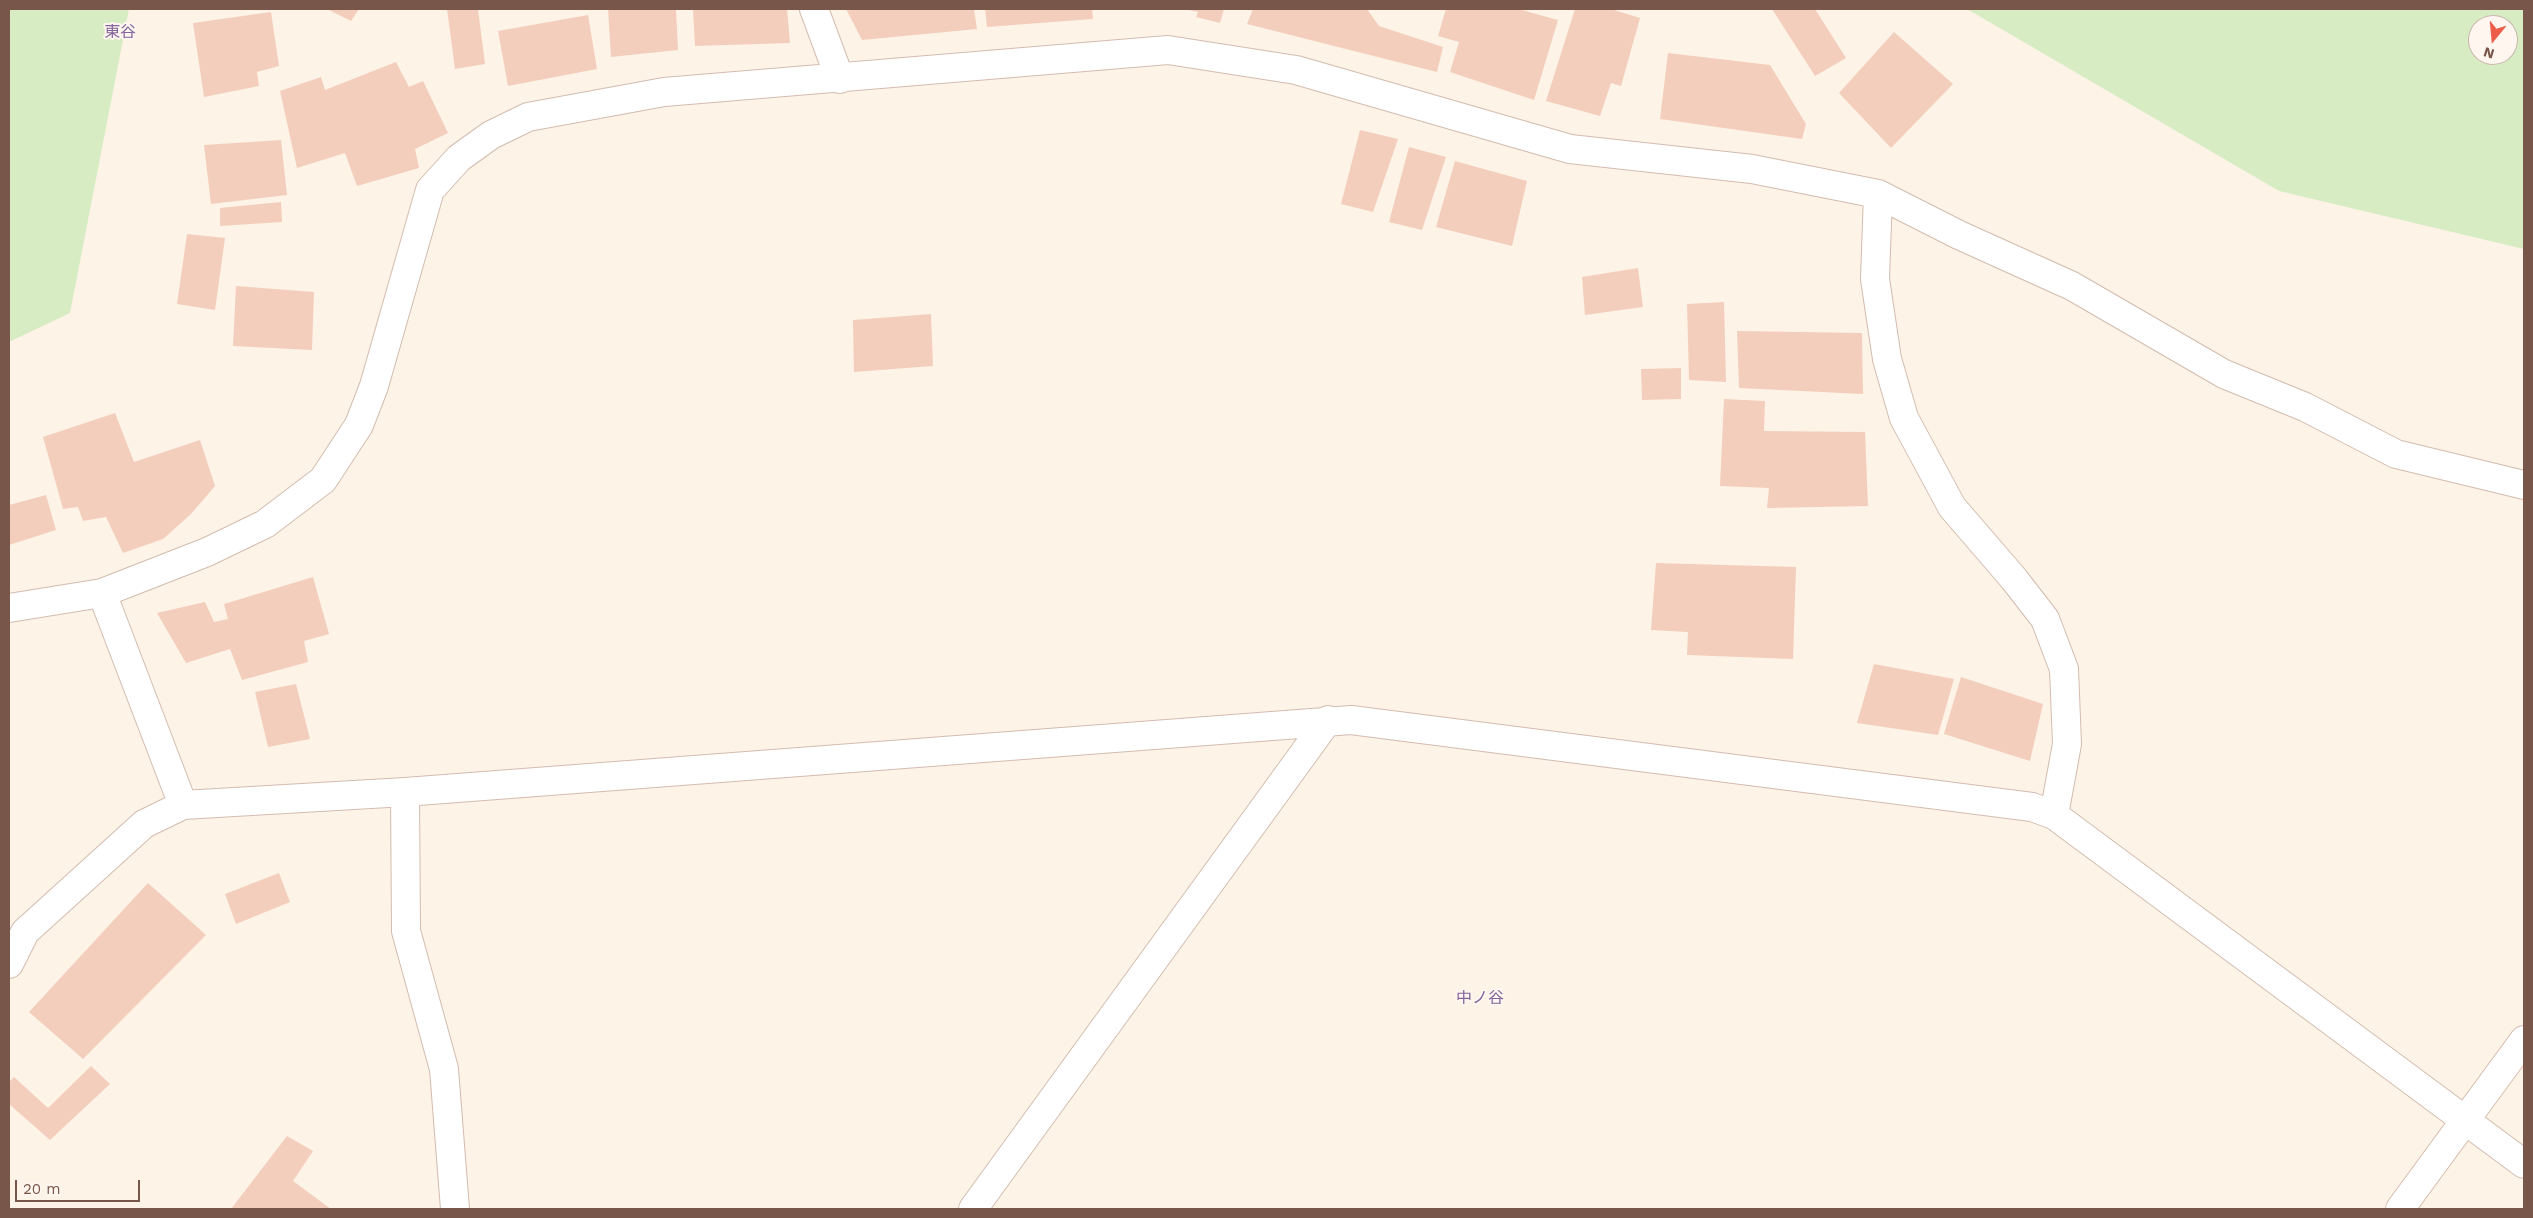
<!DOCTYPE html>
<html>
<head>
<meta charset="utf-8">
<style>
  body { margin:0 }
  #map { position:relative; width:2533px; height:1218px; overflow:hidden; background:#fdf3e7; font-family:"Work Sans",sans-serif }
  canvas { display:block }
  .frame { position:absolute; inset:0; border:10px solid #79564a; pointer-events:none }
  .north { position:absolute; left:2468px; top:15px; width:50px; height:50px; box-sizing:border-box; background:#fff7ef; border:1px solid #c9b7ad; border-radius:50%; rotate:197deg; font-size:14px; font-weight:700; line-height:20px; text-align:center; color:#79564a }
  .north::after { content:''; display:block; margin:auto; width:18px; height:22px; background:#ec5e47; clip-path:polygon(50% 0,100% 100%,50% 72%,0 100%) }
  .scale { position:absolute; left:15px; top:1180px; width:125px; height:22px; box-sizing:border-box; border:2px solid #79564a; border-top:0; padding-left:6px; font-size:15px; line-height:18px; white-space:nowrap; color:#79564a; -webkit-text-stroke:4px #fff7ef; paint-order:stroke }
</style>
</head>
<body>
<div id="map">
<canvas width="2533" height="1218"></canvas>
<div class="frame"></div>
<div class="north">N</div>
<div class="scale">20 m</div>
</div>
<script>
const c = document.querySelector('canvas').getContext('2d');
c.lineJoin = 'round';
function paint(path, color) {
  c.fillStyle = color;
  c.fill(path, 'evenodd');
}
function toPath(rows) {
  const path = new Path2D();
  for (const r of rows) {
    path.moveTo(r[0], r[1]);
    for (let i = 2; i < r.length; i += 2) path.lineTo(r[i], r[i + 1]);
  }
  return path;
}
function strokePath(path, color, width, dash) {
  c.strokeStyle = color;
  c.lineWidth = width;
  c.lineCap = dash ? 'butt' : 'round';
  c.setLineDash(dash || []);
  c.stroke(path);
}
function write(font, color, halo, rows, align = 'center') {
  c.font = font + ' "Work Sans","Noto Sans JP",sans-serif';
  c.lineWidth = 4;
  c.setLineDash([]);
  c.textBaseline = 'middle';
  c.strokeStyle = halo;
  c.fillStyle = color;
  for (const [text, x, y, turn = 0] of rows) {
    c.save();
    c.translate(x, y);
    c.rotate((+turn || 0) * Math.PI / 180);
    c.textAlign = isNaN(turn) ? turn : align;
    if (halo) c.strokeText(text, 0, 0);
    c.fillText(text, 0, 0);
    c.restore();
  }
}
paint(toPath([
  [9,9,129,9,70,313,9,342],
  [1967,9,2524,9,2524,249,2279,191],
  [2478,25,2508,25,2508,55,2478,55]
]), '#d8ecc4');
paint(toPath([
  [327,9,359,9,351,21],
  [447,9,478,9,485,64,455,69],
  [608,9,676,9,678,50,611,57],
  [693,9,787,9,790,43,695,46],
  [846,9,974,9,977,29,862,40],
  [985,9,1092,9,1093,19,987,27],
  [1184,9,1224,9,1220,23,1196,17,1198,12],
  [1253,9,1367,9,1379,26,1443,47,1437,72,1247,24],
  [1446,9,1518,9,1558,20,1534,100,1450,72,1459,42,1438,36],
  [1575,9,1611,9,1640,18,1621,86,1611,83,1600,116,1546,101],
  [1772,9,1815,9,1846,58,1815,76],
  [271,12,279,66,257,72,259,86,204,97,193,23],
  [588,15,597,69,508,86,498,31],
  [1894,32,1953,84,1891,148,1839,93],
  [1668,53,1770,65,1806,124,1802,139,1660,119],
  [396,62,409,87,423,81,448,133,415,149,419,168,357,186,345,153,297,168,280,91,321,77,325,90],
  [1360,130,1398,139,1373,212,1341,204],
  [281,140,287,195,211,204,204,145],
  [1409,147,1446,157,1422,230,1389,222],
  [1455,161,1527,181,1512,246,1436,227],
  [281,202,282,222,220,226,220,208],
  [187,234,225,238,215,310,177,304],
  [1638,268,1643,307,1585,315,1582,277],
  [236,286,314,292,312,350,233,346],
  [1724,302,1726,382,1689,380,1687,304],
  [931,314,933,366,854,372,853,320],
  [1737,331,1862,333,1863,394,1739,388],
  [1681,368,1681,399,1642,400,1641,369],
  [1724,399,1765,401,1764,431,1865,432,1868,506,1767,508,1769,488,1720,486],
  [115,413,134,462,200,440,215,486,191,514,163,539,123,553,106,517,83,521,78,507,63,509,43,437],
  [46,495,56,530,9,545,9,505],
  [1656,563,1796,567,1793,659,1687,655,1688,632,1651,630],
  [313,577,329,634,304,641,308,662,242,680,230,649,186,663,157,613,205,602,214,622,228,619,224,604],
  [1874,664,1954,679,1938,735,1857,723],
  [1961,677,2043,704,2030,761,1944,734],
  [296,684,310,739,268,747,255,692],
  [279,873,290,902,236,924,225,894],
  [148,883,206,935,83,1059,29,1012],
  [91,1066,110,1084,50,1140,9,1104,9,1082,14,1077,48,1108],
  [287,1136,313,1151,293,1181,331,1209,231,1209]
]), '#f4cebd');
const street = toPath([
  [814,9,840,79],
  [1878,194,1875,279,1887,359,1904,418,1952,507,2014,579,2045,619,2064,669,2067,744,2054,815],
  [102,593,183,805],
  [9,608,102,593,207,552,265,524,323,480,359,425,374,386,430,190,459,158,491,135,528,117,664,92,1168,50,1296,70,1570,149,1752,169,1878,194,1959,235,2072,286,2224,374,2305,407,2396,454,2524,485],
  [405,792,406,931,444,1069,455,1209],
  [9,964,25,932,144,824,183,805,405,792,1351,720,2032,807,2054,815,2524,1164],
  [973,1209,1328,720]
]);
const secondary = toPath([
  [2400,1209,2524,1040]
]);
strokePath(street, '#d3bcaf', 30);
strokePath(secondary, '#d6bbac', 30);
strokePath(street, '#fff', 28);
strokePath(secondary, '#fff', 28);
write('16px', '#85659c', '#fff7ef', [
  ["東谷",120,32],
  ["中ノ谷",1480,998]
]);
</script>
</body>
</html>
